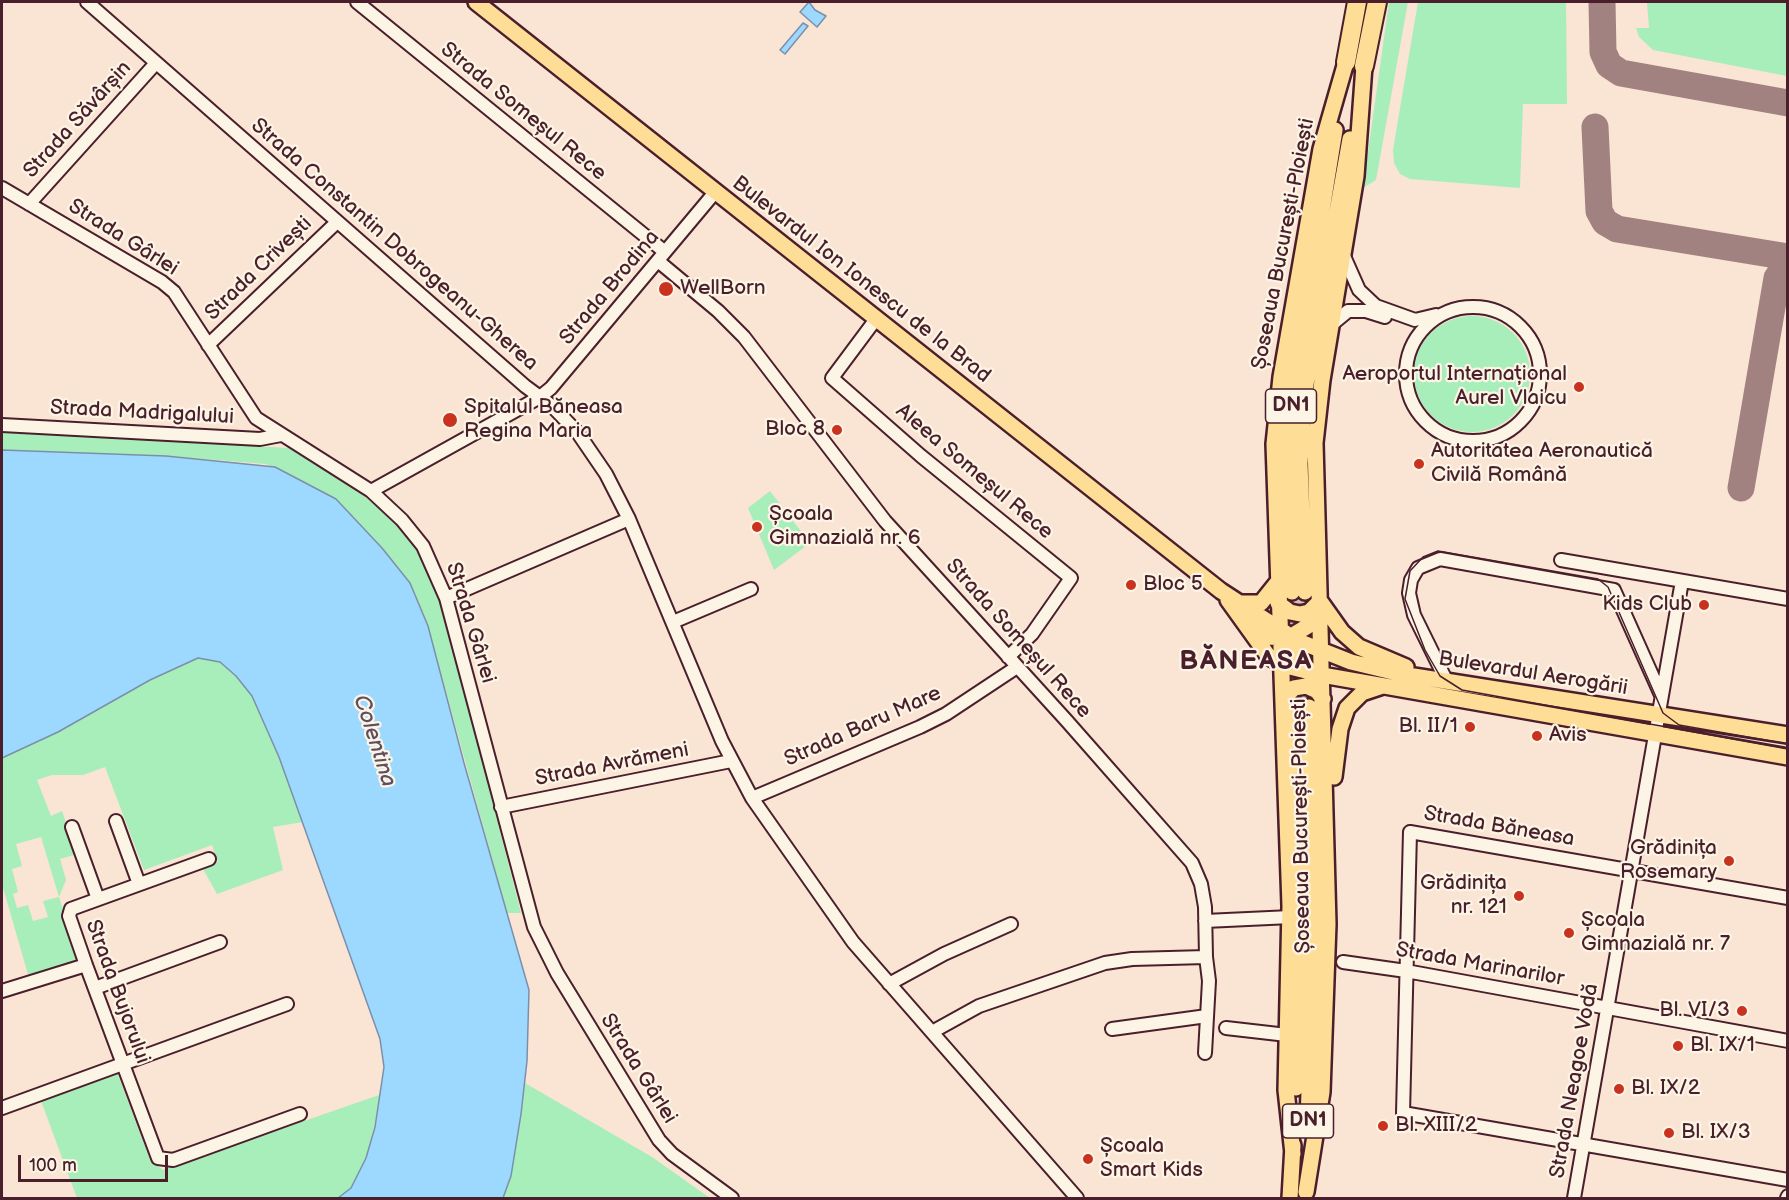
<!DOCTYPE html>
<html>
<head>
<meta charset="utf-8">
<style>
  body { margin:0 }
  #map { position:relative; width:1789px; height:1200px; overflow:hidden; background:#fae4d4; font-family:"Balsamiq Sans",sans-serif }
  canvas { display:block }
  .frame { position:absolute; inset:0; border:3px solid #4a1f2b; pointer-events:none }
  .scale { position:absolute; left:18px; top:1155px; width:150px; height:27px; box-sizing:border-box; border:3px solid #4a1f2b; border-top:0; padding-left:8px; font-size:18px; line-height:21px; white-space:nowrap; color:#4a1f2b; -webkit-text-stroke:4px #fcf5e5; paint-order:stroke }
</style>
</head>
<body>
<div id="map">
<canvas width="1789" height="1200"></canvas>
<div class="frame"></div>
<div class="scale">100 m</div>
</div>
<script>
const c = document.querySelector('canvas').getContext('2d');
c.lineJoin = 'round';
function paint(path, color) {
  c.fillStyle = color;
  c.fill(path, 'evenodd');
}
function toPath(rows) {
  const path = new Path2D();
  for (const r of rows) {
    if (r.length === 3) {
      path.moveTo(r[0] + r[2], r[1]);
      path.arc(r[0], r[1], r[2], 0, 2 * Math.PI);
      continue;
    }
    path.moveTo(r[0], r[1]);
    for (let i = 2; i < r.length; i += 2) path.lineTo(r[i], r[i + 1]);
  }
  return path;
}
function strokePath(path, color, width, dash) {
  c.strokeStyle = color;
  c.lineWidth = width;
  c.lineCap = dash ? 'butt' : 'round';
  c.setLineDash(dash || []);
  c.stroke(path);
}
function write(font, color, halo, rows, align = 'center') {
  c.font = font + ' "Balsamiq Sans",sans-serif';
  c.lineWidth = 4.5;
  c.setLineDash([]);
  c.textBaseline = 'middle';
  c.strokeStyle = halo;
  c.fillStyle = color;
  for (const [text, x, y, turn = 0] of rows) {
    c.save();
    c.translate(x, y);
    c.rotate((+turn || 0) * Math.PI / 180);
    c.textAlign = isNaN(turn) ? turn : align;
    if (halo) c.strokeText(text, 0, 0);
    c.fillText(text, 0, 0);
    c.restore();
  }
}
paint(toPath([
  [1389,2,1408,2,1376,180,1363,188],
  [1418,2,1566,2,1567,104,1523,104,1520,188,1410,179,1400,174,1394,163,1393,150],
  [1647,2,1787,2,1787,76,1653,50,1639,37,1636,28,1649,28],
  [1472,374,58],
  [2,432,289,448,350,486,390,516,405,531,420,556,440,598,521,913,507,913,428,626,410,583,382,548,336,499,266,464,166,456,2,450],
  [770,491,810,543,774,570,748,508],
  [198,658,220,662,236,676,252,696,279,757,303,822,273,827,283,870,217,894,202,867,218,862,212,845,144,870,105,767,83,775,52,775,37,780,51,816,62,811,77,854,60,859,66,880,59,897,80,962,29,978,2,884,2,758,58,732,150,680],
  [41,837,59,897,43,901,48,917,33,921,28,905,17,908,13,894,18,892,12,869,22,866,16,844],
  [117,1072,150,1160,163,1170,382,1094,366,1158,351,1188,338,1198,77,1198,41,1101],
  [525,1083,652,1157,710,1198,503,1198,511,1176]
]), '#a7eeba');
const water = toPath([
  [809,2,815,10,826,16,817,27,800,12,809,2],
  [803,23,808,26,785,54,780,50,803,23],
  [2,450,166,456,275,467,336,499,382,548,410,583,428,626,464,763,529,990,527,1061,521,1114,511,1176,503,1198,338,1198,351,1188,366,1158,375,1127,384,1067,380,1039,279,757,252,696,236,676,220,662,198,658,150,680,58,732,2,758,2,450]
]);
paint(water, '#9dd9fe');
strokePath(water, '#7c8faa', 1.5);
strokePath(toPath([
  [1602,2,1603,52,1609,65,1621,73,1788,103],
  [1595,127,1599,211,1605,222,1617,229,1788,257],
  [1741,488,1777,278,1788,263]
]), '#a28280', 27);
strokePath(toPath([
  [1292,592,1296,700],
  [1305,592,1309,707]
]), '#d7bdb2', 15, [15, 8]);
const minor = toPath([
  [87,2,525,386,552,406,578,433,606,474,629,519,722,741,752,798,853,942,1077,1198],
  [357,2,665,252],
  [2,188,162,282,174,292,256,418,371,491,402,520,423,546,446,598,534,927,557,973,659,1140,672,1154,732,1198],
  [29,204,156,63],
  [1343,254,1359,290,1376,306,1415,320,1436,315],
  [658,261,718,311,744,337,885,521,1066,720,1192,863,1201,884,1205,907,1206,957,1209,981,1205,1053],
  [1473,374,67],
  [876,319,832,378,921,456,1071,578,1032,634,1008,657],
  [1331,325,1348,311,1366,311,1385,317],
  [208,345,337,222],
  [2,425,260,439,281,435],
  [371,491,540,397,551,388,716,191],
  [1561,560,1788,599],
  [446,598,629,519],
  [673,622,751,589],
  [1446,680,1414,615,1409,593,1411,580,1418,568,1440,559,1614,590,1661,695],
  [752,798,920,727,946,714,1017,667],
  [501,807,731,761],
  [116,821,139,884],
  [72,827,98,899],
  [209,859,71,909,69,916,86,965,158,1158,173,1160,300,1114],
  [1788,898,1410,832,1403,1113,1788,1180],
  [1205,921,1291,917],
  [1343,962,1406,971,1788,1041],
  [889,984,944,954,1011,924],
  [95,988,220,942],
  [2,991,86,965],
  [1226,1028,1287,1035],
  [1112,1029,1207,1016],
  [932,1032,979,1006,1105,963,1132,959,1206,957],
  [2,1108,287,1004],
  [1574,1198,1682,581],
  [1787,1198,1788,1196]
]);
const major = toPath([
  [476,2,1221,591,1298,641,1351,662,1401,674,1788,735],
  [1292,592,1288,462,1291,401,1335,130],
  [1305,592,1300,464,1303,401,1350,139],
  [1228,600,1269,657,1286,666,1322,675,1788,757],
  [1320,601,1342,632,1359,647,1406,667],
  [1239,603,1261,603,1277,583],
  [1278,603,1290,612,1300,614,1309,612,1318,603],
  [1250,627,1267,637,1288,638,1308,626,1318,606],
  [1281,636,1313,675],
  [1283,700,1294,688,1306,686,1317,691,1323,699],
  [1334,777,1340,729,1347,708,1362,693,1380,687],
  [1296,1088,1302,922,1297,706],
  [1308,1124,1314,922,1309,707],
  [1293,1154,1286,1090,1290,906,1274,444,1281,377,1321,149,1346,62],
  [1306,1192,1322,1092,1328,924,1315,443,1322,380,1356,176,1364,66],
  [1290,1198,1293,1145]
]);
const highway = toPath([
  [1346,62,1357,2],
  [1364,66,1377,2]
]);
strokePath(minor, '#4a1f2b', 16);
strokePath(major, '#4a1f2b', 20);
strokePath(highway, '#4a1f2b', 22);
strokePath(minor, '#fcf5e5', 12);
strokePath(major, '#fedd96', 15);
strokePath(highway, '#fedd96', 18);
strokePath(toPath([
  [1788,744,1679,725,1663,713,1608,587,1598,579,1438,551,1423,557,1410,571,1405,599,1425,650,1440,676,1462,690,1788,749]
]), '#4a1f2b', 1.5);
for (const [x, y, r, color] of [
  [666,289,8,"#c8321e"],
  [1579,387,6,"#c8321e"],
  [450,420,8,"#c8321e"],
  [837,430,6,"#c8321e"],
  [1419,464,6,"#c8321e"],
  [757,527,6,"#c8321e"],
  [1131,585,6,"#c8321e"],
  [1704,605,6,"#c8321e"],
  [1470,727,6,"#c8321e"],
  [1537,736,6,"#c8321e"],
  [1729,861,6,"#c8321e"],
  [1519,896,6,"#c8321e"],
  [1569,933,6,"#c8321e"],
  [1742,1011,6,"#c8321e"],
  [1678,1046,6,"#c8321e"],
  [1619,1089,6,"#c8321e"],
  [1383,1126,6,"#c8321e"],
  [1669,1133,6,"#c8321e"],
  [1088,1159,6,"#c8321e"]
]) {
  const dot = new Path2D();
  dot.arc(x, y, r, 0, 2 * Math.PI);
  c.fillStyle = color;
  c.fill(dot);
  strokePath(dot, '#fcf5e5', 2);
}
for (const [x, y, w] of [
  [1291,406,51],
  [1308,1121,51]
]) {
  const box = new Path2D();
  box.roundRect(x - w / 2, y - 17, w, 34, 4.5);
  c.fillStyle = '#fcf5e5';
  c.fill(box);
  strokePath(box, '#4a1f2b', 1.5);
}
write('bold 20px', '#4a1f2b', null, [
  ["DN1",1291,406],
  ["DN1",1308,1121]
]);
write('21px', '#4a1f2b', '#fcf5e5', [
  ["Strada Someșul Rece",523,112,39],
  ["Strada Săvârșin",78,120,-48],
  ["Strada Gârlei",123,238,32],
  ["Șoseaua București-Ploiești",1284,244,-79],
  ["Strada Constantin Dobrogeanu-Gherea",394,245,41],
  ["Strada Crivești",259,269,-44],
  ["Bulevardul Ion Ionescu de la Brad",861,280,38],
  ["Strada Brodina",610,288,-50],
  ["Strada Madrigalului",142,413,3],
  ["Aleea Someșul Rece",974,472,40],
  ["Strada Gârlei",470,623,73],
  ["Strada Someșul Rece",1018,639,48],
  ["Bulevardul Aerogării",1533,674,9],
  ["Strada Baru Mare",863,727,-24],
  ["Strada Avrămeni",612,765,-11],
  ["Șoseaua București-Ploiești",1302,826,-91],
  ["Strada Băneasa",1499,827,10],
  ["Strada Marinarilor",1480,965,10],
  ["Strada Bujorului",117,992,70],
  ["Strada Gârlei",638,1069,58],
  ["Strada Neagoe Vodă",1575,1081,-80]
]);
write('21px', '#4a1f2b', '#fcf5e5', [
  ["WellBorn",680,289],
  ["Aeroportul Internațional",1567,375,"right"],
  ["Aurel Vlaicu",1567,399,"right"],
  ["Spitalul Băneasa",464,408],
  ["Regina Maria",464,432],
  ["Bloc 8",825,430,"right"],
  ["Autoritatea Aeronautică",1431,452],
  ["Civilă Română",1431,476],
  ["Școala",769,515],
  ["Gimnazială nr. 6",769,539],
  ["Bloc 5",1143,585],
  ["Kids Club",1692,605,"right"],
  ["Bl. II/1",1458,727,"right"],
  ["Avis",1549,736],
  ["Grădinița",1717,849,"right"],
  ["Rosemary",1717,873,"right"],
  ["Grădinița",1507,884,"right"],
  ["nr. 121",1507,908,"right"],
  ["Școala",1581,921],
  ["Gimnazială nr. 7",1581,945],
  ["Bl. VI/3",1730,1011,"right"],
  ["Bl. IX/1",1690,1046],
  ["Bl. IX/2",1631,1089],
  ["Bl. XIII/2",1395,1126],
  ["Bl. IX/3",1681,1133],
  ["Școala",1100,1147],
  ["Smart Kids",1100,1171]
], 'left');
write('italic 22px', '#5f4e60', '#fcf5e5', [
  ["Colentina",374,741,72]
]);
c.letterSpacing = '1.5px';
write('bold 27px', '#4a1f2b', '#fcf5e5', [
  ["BĂNEASA",1246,662]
]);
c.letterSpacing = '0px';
</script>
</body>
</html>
